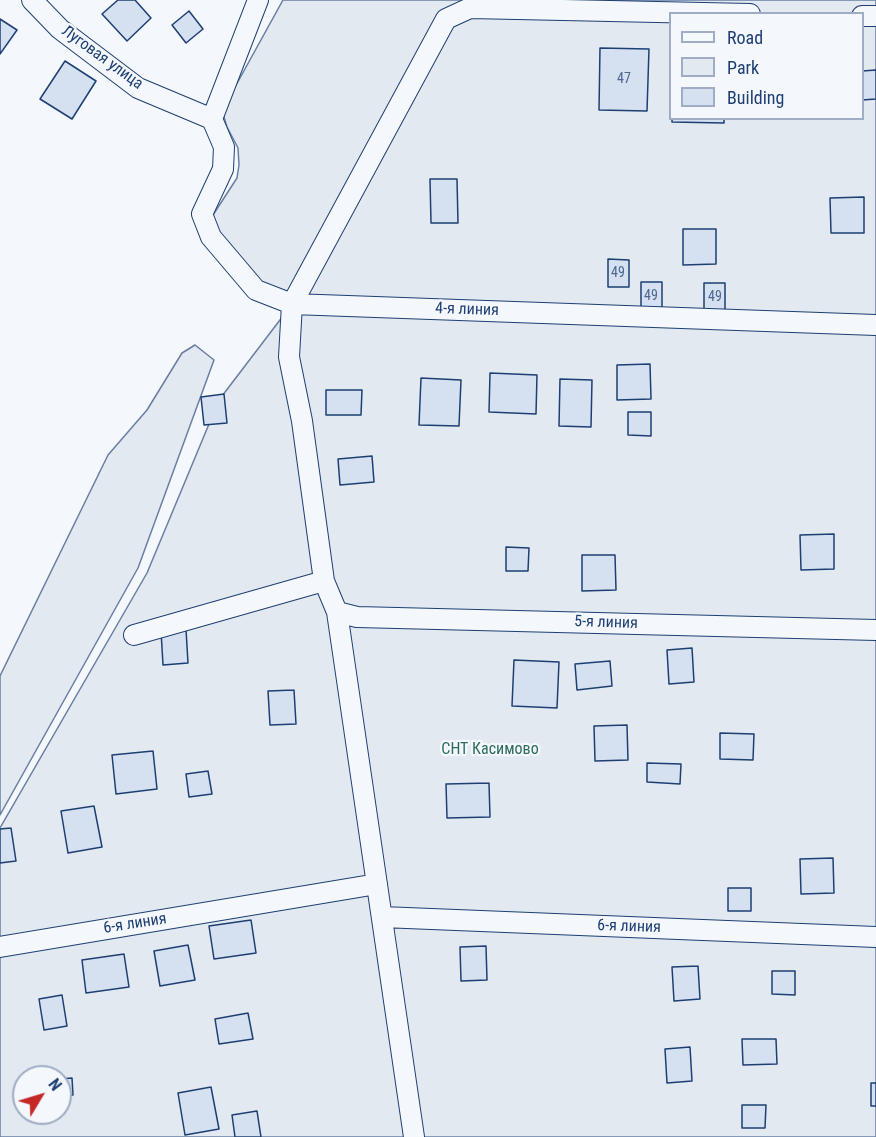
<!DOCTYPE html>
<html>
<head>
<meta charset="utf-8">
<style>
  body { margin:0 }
  #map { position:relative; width:876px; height:1137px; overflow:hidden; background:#f4f7fb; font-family:"Roboto Condensed",sans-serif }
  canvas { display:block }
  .legend { position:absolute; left:669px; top:12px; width:195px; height:108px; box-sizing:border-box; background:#f4f7fb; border:2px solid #9eadc5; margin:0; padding:8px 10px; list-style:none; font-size:18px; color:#1d3f73 }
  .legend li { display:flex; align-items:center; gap:12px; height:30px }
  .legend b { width:30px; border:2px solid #9eadc5 }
  .north { position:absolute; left:12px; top:1065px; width:60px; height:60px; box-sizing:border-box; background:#f4f7fb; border:2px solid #9eadc5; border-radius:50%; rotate:52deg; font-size:16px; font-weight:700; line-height:24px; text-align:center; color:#1d3f73 }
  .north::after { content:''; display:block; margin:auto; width:21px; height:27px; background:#c62828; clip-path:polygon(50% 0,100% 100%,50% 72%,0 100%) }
</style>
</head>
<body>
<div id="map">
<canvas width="876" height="1137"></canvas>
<ul class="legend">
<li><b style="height:8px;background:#f4f7fb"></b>Road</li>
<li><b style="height:16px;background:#e3e9f0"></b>Park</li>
<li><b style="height:16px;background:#d5e0f0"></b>Building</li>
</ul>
<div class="north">N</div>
</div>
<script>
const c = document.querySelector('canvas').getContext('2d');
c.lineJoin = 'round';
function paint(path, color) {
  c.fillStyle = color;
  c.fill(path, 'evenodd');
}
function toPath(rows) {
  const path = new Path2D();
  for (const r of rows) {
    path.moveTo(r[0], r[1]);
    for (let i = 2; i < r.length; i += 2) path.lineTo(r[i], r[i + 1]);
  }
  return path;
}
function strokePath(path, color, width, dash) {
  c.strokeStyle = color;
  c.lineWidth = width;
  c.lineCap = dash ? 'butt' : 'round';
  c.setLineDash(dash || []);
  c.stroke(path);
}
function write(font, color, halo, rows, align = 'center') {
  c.font = font + ' "Roboto Condensed",sans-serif';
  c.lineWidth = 4.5;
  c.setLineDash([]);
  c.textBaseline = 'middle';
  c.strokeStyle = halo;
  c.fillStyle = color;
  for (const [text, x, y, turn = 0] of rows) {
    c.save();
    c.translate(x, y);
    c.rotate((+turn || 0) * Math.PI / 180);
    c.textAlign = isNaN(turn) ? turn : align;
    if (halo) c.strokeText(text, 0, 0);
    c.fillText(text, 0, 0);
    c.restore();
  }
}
const green = toPath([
  [283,0,876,0,876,1137,0,1137,0,828,147,573,219,400,283,316,285,296,260,283,214,225,213,215,237,178,239,165,238,148,227,127,224,117,224,107,283,0],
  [670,14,862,14,862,118,670,118,670,14],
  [24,1077,60,1077,60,1113,24,1113,24,1077],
  [195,345,214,360,138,568,0,815,0,676,108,455,147,410,182,353,195,345]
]);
paint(green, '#e3e9f0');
strokePath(green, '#687fa3', 1.5);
const building = toPath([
  [118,0,135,0,151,18,127,41,102,14,118,0],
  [189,11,203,29,186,43,172,25,189,11],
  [0,19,17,30,0,54,0,19],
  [600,48,649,49,647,111,599,110,600,48],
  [65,61,96,81,72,119,40,99,65,61],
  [876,70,876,99,862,100,862,71,876,70],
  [672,118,724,118,724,123,672,122,672,118],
  [430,179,457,179,458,223,431,223,430,179],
  [864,197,864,233,831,233,830,198,864,197],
  [683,229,716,229,716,264,683,265,683,229],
  [608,259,629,260,629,287,608,287,608,259],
  [641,282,662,282,662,310,641,310,641,282],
  [704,283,725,283,725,311,704,311,704,283],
  [650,364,651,399,617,400,617,365,650,364],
  [490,373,537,375,536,414,489,412,490,373],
  [421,378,461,380,459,426,419,425,421,378],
  [560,379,592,380,591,427,559,426,560,379],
  [326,390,362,390,361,415,326,415,326,390],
  [224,394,227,423,204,425,201,397,224,394],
  [628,412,651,412,651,436,628,435,628,412],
  [372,456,374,482,340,485,338,459,372,456],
  [834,534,834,569,801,570,800,535,834,534],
  [506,547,529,548,528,571,506,571,506,547],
  [582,555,615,555,616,590,582,591,582,555],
  [186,629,188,663,163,665,161,631,186,629],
  [692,648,694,682,669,684,667,650,692,648],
  [514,660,559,662,557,708,512,706,514,660],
  [610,661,612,686,577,690,575,664,610,661],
  [294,690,296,724,270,725,268,691,294,690],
  [627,725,628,760,595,761,594,726,627,725],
  [720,733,754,734,753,760,720,759,720,733],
  [153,751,157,789,116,794,112,755,153,751],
  [647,763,681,764,680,784,647,782,647,763],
  [208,771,212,794,189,797,186,774,208,771],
  [489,783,490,817,447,818,446,784,489,783],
  [94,806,102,847,68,853,61,811,94,806],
  [11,828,16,861,0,863,0,829,11,828],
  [833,858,834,893,801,894,800,859,833,858],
  [728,888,751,888,751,911,728,911,728,888],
  [251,920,256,953,214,959,209,926,251,920],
  [188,945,195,980,160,986,154,951,188,945],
  [486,946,487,980,461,981,460,947,486,946],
  [124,954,129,987,86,993,82,960,124,954],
  [698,966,700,999,674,1001,672,967,698,966],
  [772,971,795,971,795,995,772,994,772,971],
  [62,995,67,1026,44,1030,39,999,62,995],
  [248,1013,253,1039,219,1044,215,1019,248,1013],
  [742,1039,776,1039,777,1064,743,1065,742,1039],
  [690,1047,692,1081,667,1083,665,1049,690,1047],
  [72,1078,73,1095,60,1096,60,1079,72,1078],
  [18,1083,24,1083,24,1100,20,1100,18,1083],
  [871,1083,876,1083,876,1106,871,1106,871,1083],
  [211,1087,219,1129,185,1135,178,1093,211,1087],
  [742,1105,766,1105,765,1128,742,1128,742,1105],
  [257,1111,261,1137,235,1137,232,1115,257,1111]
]);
paint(building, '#d5e0f0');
strokePath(building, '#1d3f73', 1.5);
const minor = toPath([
  [32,0,60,29,138,88,212,119],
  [862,16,876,16],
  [212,119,224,147,223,169,202,214,211,237,256,290,292,304,876,325],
  [212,119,258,0],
  [337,612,357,617,876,630],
  [134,635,324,581],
  [382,917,876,937],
  [0,947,377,884],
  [414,1137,337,612,324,581,302,421,289,357,292,304,446,19,470,8,750,14]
]);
strokePath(minor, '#1d3f73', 22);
strokePath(minor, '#f4f7fb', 20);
write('14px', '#4b6792', null, [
  ["47",624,79],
  ["49",618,273],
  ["49",651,296],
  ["49",715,297]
]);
write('16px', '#1d3f73', '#f4f7fb', [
  ["Луговая улица",102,58,36],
  ["4-я линия",467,310,2],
  ["5-я линия",606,623,2],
  ["6-я линия",135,924,-9],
  ["6-я линия",629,927,2]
]);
write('16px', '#2c6c60', '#f4f7fb', [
  ["СНТ Касимово",490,750]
]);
</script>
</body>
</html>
